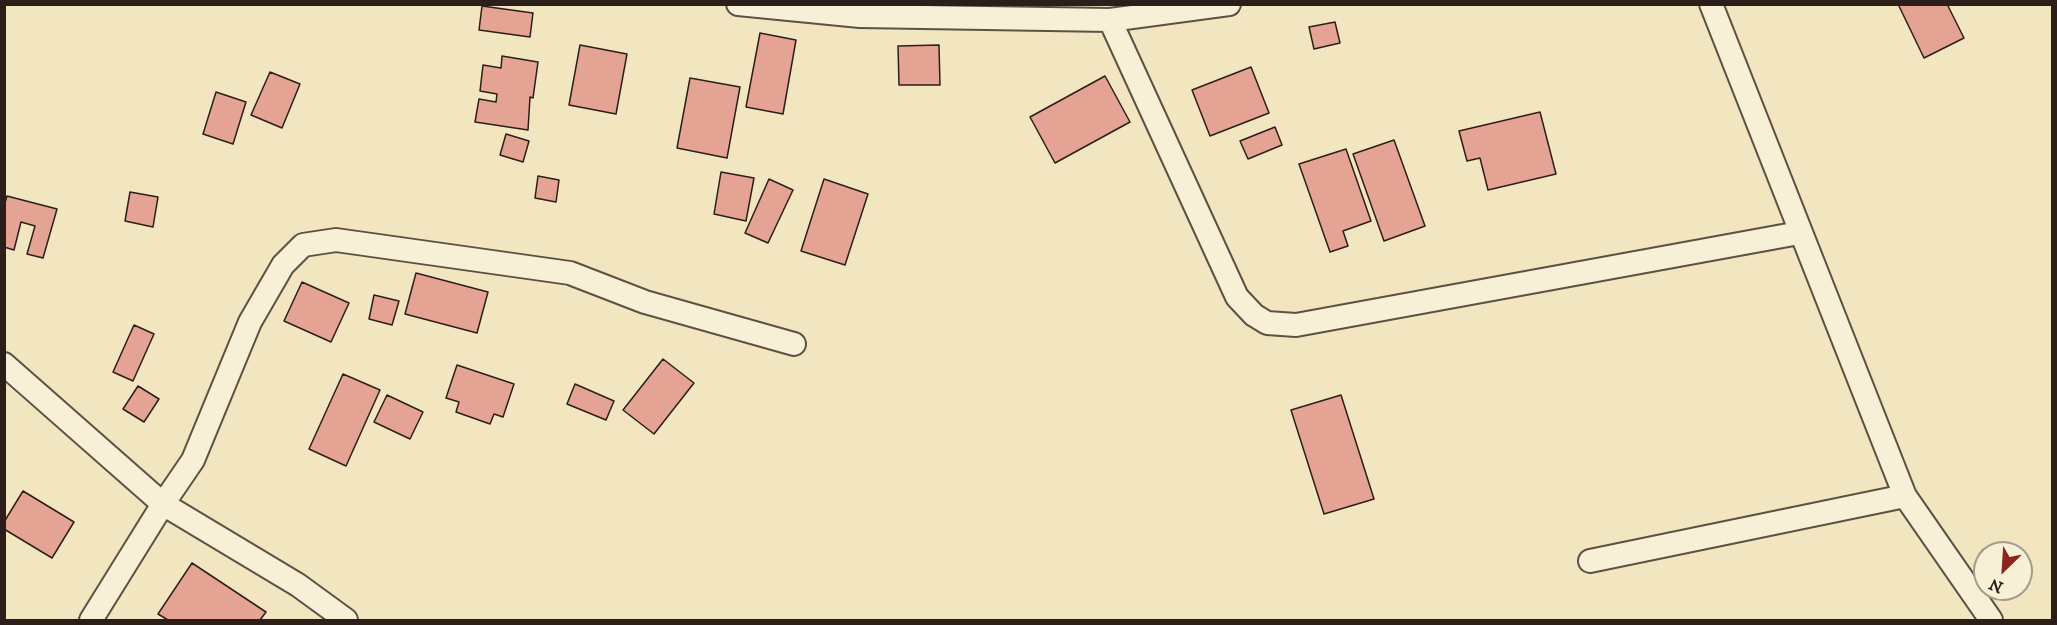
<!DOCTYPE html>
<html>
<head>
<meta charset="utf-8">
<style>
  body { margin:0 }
  #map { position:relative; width:2057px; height:625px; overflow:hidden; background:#f2e6c0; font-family:"IM FELL DW Pica",serif }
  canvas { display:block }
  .frame { position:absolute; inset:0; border:6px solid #2c1e18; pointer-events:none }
  .north { position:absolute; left:1973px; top:541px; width:60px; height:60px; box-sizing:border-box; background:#f7efd6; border:2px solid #a69b8a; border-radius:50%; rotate:205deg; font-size:16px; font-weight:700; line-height:24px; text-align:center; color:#2c1e18 }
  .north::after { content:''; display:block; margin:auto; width:21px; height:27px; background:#8f2418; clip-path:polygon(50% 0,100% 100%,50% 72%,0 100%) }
</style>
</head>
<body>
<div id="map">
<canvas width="2057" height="625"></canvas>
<div class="frame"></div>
<div class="north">N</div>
</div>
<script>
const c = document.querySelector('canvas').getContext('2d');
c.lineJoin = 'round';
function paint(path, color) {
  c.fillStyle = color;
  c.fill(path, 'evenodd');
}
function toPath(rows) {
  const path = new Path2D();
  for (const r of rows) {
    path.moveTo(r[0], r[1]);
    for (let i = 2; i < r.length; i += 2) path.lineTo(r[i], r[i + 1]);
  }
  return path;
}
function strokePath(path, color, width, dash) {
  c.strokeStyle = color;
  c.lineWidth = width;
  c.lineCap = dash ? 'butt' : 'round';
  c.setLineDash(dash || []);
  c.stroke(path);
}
const building = toPath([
  [1898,4,1947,4,1964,38,1924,58,1898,4],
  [482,6,533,13,530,37,479,30,482,6],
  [1335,22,1340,43,1314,49,1309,27,1335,22],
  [760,33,796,40,783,114,746,107,760,33],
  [580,45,627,54,616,114,569,105,580,45],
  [939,45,940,85,899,85,898,46,939,45],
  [502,56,538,62,533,98,530,97,528,130,475,122,479,99,496,102,497,94,480,91,483,65,501,68,502,56],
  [1251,67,1269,113,1210,136,1192,90,1251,67],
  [270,72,300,84,282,128,251,115,270,72],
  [1105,76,1130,122,1055,163,1030,117,1105,76],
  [690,78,740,87,727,158,677,148,690,78],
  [216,92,246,102,233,144,203,134,216,92],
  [1540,112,1556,174,1488,190,1480,158,1467,161,1459,131,1540,112],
  [1275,127,1282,145,1248,159,1240,141,1275,127],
  [506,134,529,141,523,162,500,155,506,134],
  [1394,140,1425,226,1384,241,1353,154,1394,140],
  [1346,149,1371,221,1343,231,1348,246,1330,252,1299,164,1346,149],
  [721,172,754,178,746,221,714,214,721,172],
  [538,176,559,180,556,202,535,198,538,176],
  [769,179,793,190,768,243,745,233,769,179],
  [824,179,868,194,845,265,801,251,824,179],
  [130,192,158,197,153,227,125,221,130,192],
  [7,196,57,209,43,258,27,254,35,226,21,222,14,250,4,247,4,206,7,196],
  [416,273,488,292,477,333,405,314,416,273],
  [302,282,349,303,331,342,284,321,302,282],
  [374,295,399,301,392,325,369,319,374,295],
  [134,325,154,334,133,381,113,372,134,325],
  [663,359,694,383,654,434,623,410,663,359],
  [457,365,514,384,503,417,494,414,490,424,456,412,459,402,446,398,457,365],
  [343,374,380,390,346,466,309,449,343,374],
  [575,384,614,401,606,420,567,404,575,384],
  [138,386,159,399,144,422,123,409,138,386],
  [387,395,423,412,410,439,374,422,387,395],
  [1341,395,1374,499,1324,514,1291,410,1341,395],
  [23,491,74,522,52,558,4,529,4,522,23,491],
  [192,563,266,612,260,620,168,620,158,614,192,563]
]);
paint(building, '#e4a393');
strokePath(building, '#2c1e18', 1.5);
const minor = toPath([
  [738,4,860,16,1110,20,1229,4],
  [1711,4,1905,496,1991,620],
  [1110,20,1237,297,1254,315,1267,323,1296,325,1799,233],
  [4,364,163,504,298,585,346,620],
  [1590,561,1905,496],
  [91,620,163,504,193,460,250,322,283,265,303,245,336,240,570,273,645,302,794,344]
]);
strokePath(minor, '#5e5042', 26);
strokePath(minor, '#f7efd6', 22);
</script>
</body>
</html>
